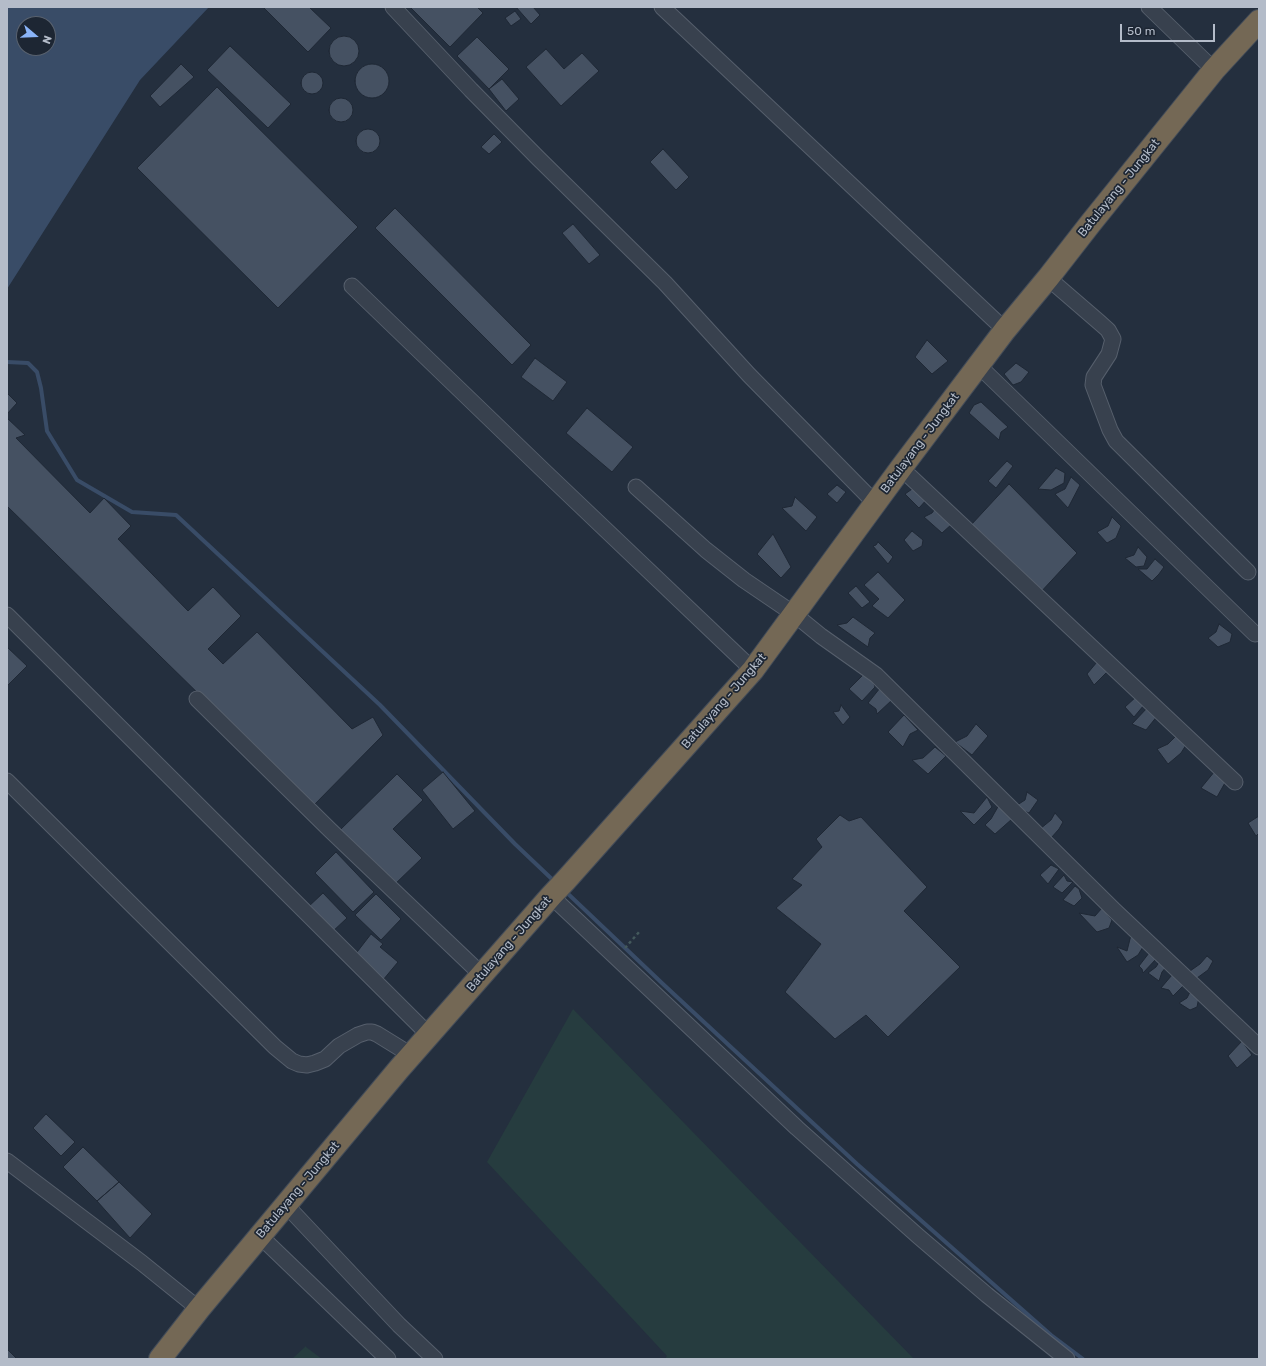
<!DOCTYPE html>
<style>
body{margin:0}
#map{position:relative;width:1266px;height:1366px;overflow:hidden;background:#242f3e;font-family:Rubik,sans-serif}
canvas{display:block}
.frame{position:absolute;inset:0;border:8px solid #b4bcc9;pointer-events:none}
.north{position:absolute;left:16px;top:16px;width:40px;height:40px;box-sizing:border-box;background:#1d2633;border:1px solid #59626f;border-radius:50%;rotate:109deg;font-size:11px;font-weight:700;line-height:16px;text-align:center;color:#b4bcc9}
.north::after{content:'';display:block;margin:auto;width:14px;height:18px;background:#8ab4f8;clip-path:polygon(50% 0,100% 100%,50% 72%,0 100%)}
.scale{position:absolute;left:1120px;top:24px;width:95px;height:18px;box-sizing:border-box;border:2px solid #b4bcc9;border-top:0;padding-left:5px;font-size:12px;line-height:14px;white-space:nowrap;color:#b4bcc9;-webkit-text-stroke:3px #1d2633;paint-order:stroke}
</style>
<div id="map">
<canvas width="1266" height="1366"></canvas>
<div class="frame"></div>
<div class="north">N</div>
<div class="scale">50 m</div>
</div>
<script>
const c = document.querySelector('canvas').getContext('2d');
c.lineJoin = 'round';
function fill(path, color) { c.fillStyle = color; c.fill(path, 'evenodd'); }
const poly = rows => new Path2D(rows.map(r => 'M' + r).join(''));
function trace(path, color, width, dash) { c.strokeStyle = color; c.lineWidth = width; c.lineCap = dash ? 'butt' : 'round'; c.setLineDash(dash || []); c.stroke(path); }
function label(font, color, halo, rows, align = 'center') {
  c.font = font + ' Rubik,sans-serif'; c.lineWidth = 3.5; c.setLineDash([]); c.textBaseline = 'middle'; c.strokeStyle = halo; c.fillStyle = color; for (const [text, x, y, turn = 0] of rows) {
    c.save(); c.translate(x, y); c.rotate((+turn || 0) * Math.PI / 180); c.textAlign = isNaN(turn) ? turn : align; if (halo) c.strokeText(text, 0, 0); c.fillText(text, 0, 0); c.restore();
  }
}
const green = poly([
 [573,1009,914,1359,665,1359,667,1356,487,1162],
 [306,1346,306,1347,322,1359,292,1359]
]);
const water = poly([
 [7,7,209,7,140,80,7,289],
 [24,24,48,24,48,48,24,48]
]);
const stream = poly([
 [7,362,28,363,37,372,41,388,47,431,77,480,132,512,176,515,380,705,515,844,555,882],
 [564,890,664,985,857,1164,1051,1335,1083,1359]
]);
const building = poly([
 [263,7,309,7,331,28,308,52,263,7],
 [410,7,477,7,483,13,450,47,410,7],
 [516,7,533,7,540,15,531,24,516,7],
 [515,11,521,19,511,26,505,18,515,11],
 '329 51a15 15 0 1 1 30 0a15 15 0 1 1-30 0Z',
 [477,37,509,69,489,89,457,56,477,37],
 [230,46,291,104,268,128,207,70,230,46],
 [546,49,564,69,582,53,599,71,561,106,526,67,546,49],
 [181,64,194,77,160,107,150,96,181,64],
 '355 81a17 17 0 1 1 34 0a17 17 0 1 1-34 0Z',
 '301 83a11 11 0 1 1 22 0a11 11 0 1 1-22 0Z',
 [502,79,519,99,506,111,489,89,502,79],
 [217,87,358,227,278,308,137,168,217,87],
 '329 110a12 12 0 1 1 24 0a12 12 0 1 1-24 0Z',
 '356 141a12 12 0 1 1 24 0a12 12 0 1 1-24 0Z',
 [494,134,502,142,489,154,481,147,494,134],
 [663,149,689,177,676,190,650,162,663,149],
 [395,208,531,345,512,365,375,228,395,208],
 [573,224,600,255,589,264,562,233,573,224],
 [927,340,948,361,932,374,915,357,927,340],
 [535,358,567,382,553,401,521,377,535,358],
 [1016,363,1029,372,1021,382,1013,385,1004,374,1016,363],
 [7,393,17,403,7,414,7,393],
 [981,402,1008,427,1001,432,999,440,969,413,974,405,981,402],
 [587,408,633,447,612,472,566,433,587,408],
 [7,418,25,435,16,438,90,513,104,498,131,526,118,539,188,611,213,587,241,616,208,649,223,664,257,632,352,729,373,717,383,735,313,806,7,506,7,418],
 [1007,461,1013,466,996,488,988,481,1007,461],
 [1056,468,1065,473,1064,483,1051,490,1038,489,1056,468],
 [1071,477,1080,485,1068,508,1055,494,1065,489,1071,477],
 [1009,484,1077,553,1039,594,971,525,1009,484],
 [837,485,846,492,837,503,827,494,837,485],
 [915,487,928,498,919,508,905,494,915,487],
 [795,497,817,517,806,531,782,508,792,506,795,497],
 [937,506,952,524,942,533,924,517,932,513,937,506],
 [1112,517,1121,526,1116,538,1107,543,1097,532,1108,526,1112,517],
 [912,531,923,540,922,546,913,551,904,540,912,531],
 [773,534,791,567,781,578,757,554,773,534],
 [878,542,893,557,888,564,873,546,876,545,878,542],
 [1138,547,1147,557,1144,566,1136,567,1125,558,1134,555,1138,547],
 [1155,559,1164,567,1159,574,1152,581,1138,569,1147,569,1155,559],
 [878,572,905,600,888,618,872,606,879,599,864,585,878,572],
 [856,586,870,602,862,608,848,593,856,586],
 [853,617,875,633,870,638,868,647,837,625,847,623,853,617],
 [1219,624,1232,634,1230,642,1218,647,1208,638,1216,632,1219,624],
 [7,647,27,666,7,686,7,647],
 [1097,662,1108,671,1094,685,1087,674,1097,662],
 [863,675,873,681,875,687,862,701,849,689,863,675],
 [880,688,892,700,877,714,876,709,868,703,880,688],
 [1137,696,1144,705,1134,717,1125,707,1137,696],
 [841,705,850,717,843,725,833,712,839,711,841,705],
 [1148,707,1158,715,1146,730,1132,724,1148,707],
 [904,715,918,730,910,734,903,747,888,732,904,715],
 [976,724,988,736,972,755,955,742,967,736,976,724],
 [1177,735,1186,745,1181,753,1168,764,1157,749,1168,744,1177,735],
 [935,747,946,756,928,774,912,760,923,758,935,747],
 [1215,771,1226,781,1217,797,1201,788,1215,771],
 [443,772,475,811,453,829,422,790,443,772],
 [397,774,423,800,393,829,422,858,393,886,339,831,397,774],
 [1027,792,1038,800,1029,813,1014,807,1025,800,1027,792],
 [987,797,992,807,974,825,960,811,974,813,987,797],
 [999,805,1012,819,995,834,985,825,991,819,999,805],
 [1055,813,1063,822,1059,829,1051,838,1040,829,1051,820,1055,813],
 [840,815,849,821,861,817,927,887,904,911,960,967,888,1037,866,1015,835,1039,785,992,821,944,776,908,802,885,792,879,822,847,816,839,840,815],
 [1259,816,1259,833,1256,836,1248,823,1259,816],
 [336,852,374,892,353,912,315,873,336,852],
 [1051,865,1059,869,1048,884,1040,875,1051,865],
 [1064,875,1067,881,1073,882,1062,893,1053,887,1064,875],
 [1075,886,1079,889,1082,898,1074,906,1063,900,1075,886],
 [323,893,347,918,331,933,307,908,323,893],
 [376,894,401,919,381,940,355,915,376,894],
 [1102,908,1112,920,1109,928,1097,932,1079,913,1095,916,1102,908],
 [371,934,383,944,380,947,398,962,383,980,354,956,371,934],
 [1131,935,1143,947,1138,955,1127,962,1117,947,1127,951,1131,935],
 [1149,953,1156,959,1143,973,1142,969,1139,966,1149,953],
 [1207,956,1213,961,1208,970,1197,978,1190,971,1200,964,1207,956],
 [1161,959,1167,966,1162,972,1159,981,1148,973,1156,967,1161,959],
 [1172,975,1185,984,1173,996,1169,990,1161,988,1172,975],
 [1190,992,1199,997,1197,1007,1190,1010,1179,1003,1187,998,1190,992],
 [1242,1041,1252,1055,1237,1068,1228,1056,1242,1041],
 [46,1114,75,1142,61,1156,33,1128,46,1114],
 [83,1147,119,1182,97,1201,63,1167,83,1147],
 [119,1182,152,1214,130,1238,97,1201,119,1182],
 [7,1349,17,1359,7,1359,7,1349]
]);
const path = poly([
 [625,948,640,931]
]);
const minor = poly([
 [393,7,471,90,538,158,665,283,749,375,875,503],
 [662,7,1005,330],
 [1149,7,1214,70],
 [1048,278,1099,322,1108,330,1113,339,1109,354,1094,377,1093,385,1110,430,1116,441,1248,572],
 [352,286,544,471,753,670],
 [978,365,1255,634],
 [901,468,1235,782],
 [636,487,706,550,744,580,794,614,821,636,876,675,1114,910,1259,1047],
 [7,615,429,1035],
 [197,699,330,830,482,975],
 [7,781,275,1047,292,1061,299,1064,307,1065,315,1063,325,1059,339,1046,358,1035,367,1032,372,1032,377,1034,411,1055],
 [551,896,797,1128,918,1236,987,1295,1067,1359],
 [7,1161,142,1263,199,1309],
 [285,1204,399,1325,435,1359],
 [260,1236,388,1359]
]);
const highway = poly([
 [160,1359,199,1309,399,1069,551,896,566,880,753,670,901,468,1005,330,1048,278,1090,224,1214,70,1259,21]
]);
const streetNames = [
 ["Batulayang - Jungkat",1119,188,-51],
 ["Batulayang - Jungkat",920,443,-53],
 ["Batulayang - Jungkat",724,701,-49],
 ["Batulayang - Jungkat",509,944,-49],
 ["Batulayang - Jungkat",298,1190,-50]
];
fill(green, '#263c3f');
fill(water, '#394c67');
trace(stream, '#394c67', 4);
fill(building, '#455162');
trace(building, '#1f2835', 1);
trace(minor, '#565f6c', 17);
trace(highway, '#434c59', 24);
trace(path, '#44595c', 2.5, [3, 3]);
trace(minor, '#38414e', 15);
trace(highway, '#746855', 22);
label('12px', '#b4bcc9', '#1d2633', streetNames);
</script>
